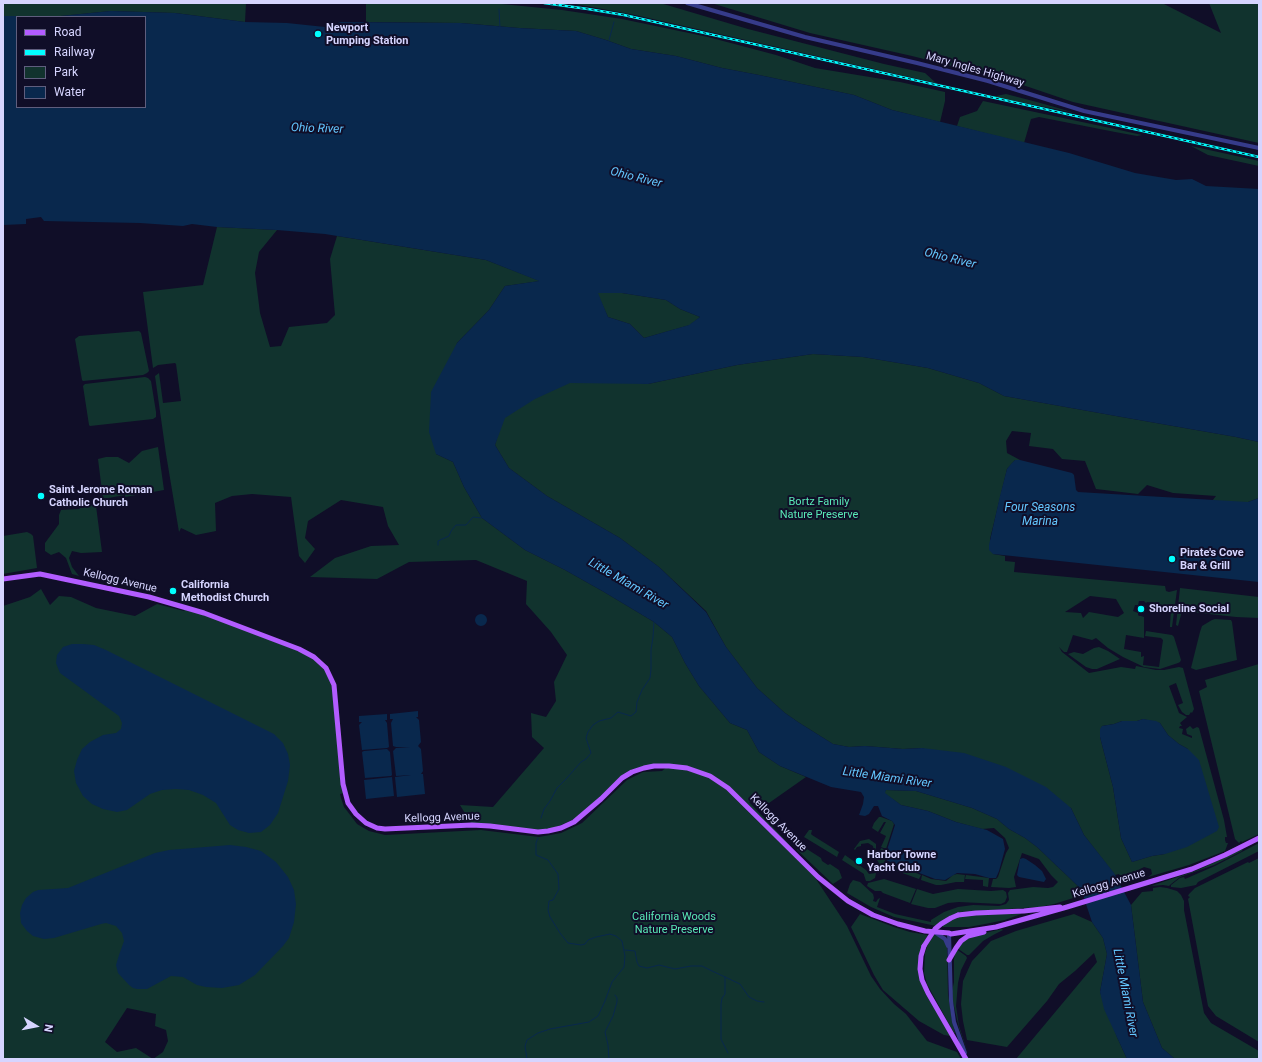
<!DOCTYPE html>
<style>
body{margin:0}
#map{position:relative;width:1262px;height:1062px;overflow:hidden;background:#100e28;font-family:Roboto,sans-serif}
canvas{display:block}
.frame{position:absolute;inset:0;border:4px solid #d6d5ff;pointer-events:none}
.legend{position:absolute;left:16px;top:16px;width:130px;height:92px;box-sizing:border-box;background:#100e28;border:1px solid #5f5e7e;margin:0;padding:5px 7px;list-style:none;font-size:12px;color:#d6d5ff}
.legend li{display:flex;align-items:center;gap:8px;height:20px}
.legend b{width:20px;border:1px solid #5f5e7e}
.north{position:absolute;left:16px;top:1006px;width:40px;height:40px;-webkit-text-stroke:3px #100e28;paint-order:stroke;rotate:100deg;font-size:11px;font-weight:700;line-height:16px;text-align:center;color:#d6d5ff}
.north::after{content:'';display:block;margin:auto;width:14px;height:18px;background:#d6d5ff;clip-path:polygon(50% 0,100% 100%,50% 72%,0 100%)}
</style>
<div id="map">
<canvas width="1262" height="1062"></canvas>
<div class="frame"></div>
<ul class="legend">
<li><b style="height:5px;background:#b25cff"></b>Road</li>
<li><b style="height:5px;background:#01ffff"></b>Railway</li>
<li><b style="height:11px;background:#11332e"></b>Park</li>
<li><b style="height:11px;background:#09284d"></b>Water</li>
</ul>
<div class="north">N</div>
</div>
<script>
const c = document.querySelector('canvas').getContext('2d');
c.lineJoin = 'round';
function fill(path, color) { c.fillStyle = color; c.fill(path, 'evenodd'); }
const poly = rows => new Path2D(rows.map(r => 'M' + r).join(''));
function trace(path, color, width, dash) { c.strokeStyle = color; c.lineWidth = width; c.lineCap = dash ? 'butt' : 'round'; c.setLineDash(dash || []); c.stroke(path); }
function label(font, color, halo, rows, align = 'center') {
  c.font = font + ' Roboto,sans-serif'; c.lineWidth = 4; c.setLineDash([]); c.textBaseline = 'middle'; c.strokeStyle = halo; c.fillStyle = color; for (const [text, x, y, turn = 0] of rows) {
    c.save(); c.translate(x, y); c.rotate((+turn || 0) * Math.PI / 180); c.textAlign = isNaN(turn) ? turn : align; if (halo) c.strokeText(text, 0, 0); c.fillText(text, 0, 0); c.restore();
  }
}
const green = poly([
 [3,3,246,3,245,22,175,13,111,11,61,16,3,16],
 [366,3,492,3,562,10,622,19,708,37,776,55,815,68,900,82,945,92,945,101,940,122,892,110,854,95,759,75,722,68,676,56,631,49,606,40,576,31,519,28,461,23,366,22],
 [570,3,660,3,748,29,884,64,925,73,936,83,635,15],
 [711,3,1162,3,1221,33,1209,3,1259,3,1259,143,1073,102,1011,81,912,56,810,33],
 [1006,94,1037,102,1075,113,1005,99,991,97],
 [983,101,1115,129,1142,135,1137,136,1115,132,1039,117,1031,119,1024,143,957,126,960,117,977,111],
 [1191,146,1259,161,1259,166,1208,155],
 [217,227,277,230,259,252,255,273,260,313,270,347,281,346,289,327,327,323,335,315,330,259,337,236,486,260,540,281,505,286,489,310,457,343,436,454,453,462,464,487,482,518,525,550,565,570,604,592,654,622,672,637,685,663,699,686,730,723,747,730,759,752,780,766,806,777,769,803,757,799,749,802,787,842,814,876,847,926,871,976,880,989,894,1004,906,1014,927,1041,957,1052,961,1059,153,1059,163,1052,168,1041,166,1030,155,1026,156,1014,127,1008,105,1042,117,1052,136,1048,153,1059,3,1059,3,606,30,597,41,589,50,605,59,596,71,597,96,608,135,616,157,604,184,611,185,607,314,657,332,679,345,793,340,794,341,798,344,807,351,816,357,824,369,831,385,835,481,830,539,837,561,833,582,823,627,780,643,772,662,771,668,766,632,772,583,815,548,831,472,825,460,805,493,807,544,748,532,737,531,713,546,717,556,701,554,682,567,655,551,632,526,604,527,581,476,560,409,562,377,579,310,577,335,558,371,546,399,545,388,526,383,507,341,500,308,521,305,538,315,549,305,563,299,556,291,497,252,494,232,496,215,503,216,531,196,535,181,528,179,532,166,454,155,376,159,373,163,403,181,401,176,364,175,363,158,365,153,368,143,292,203,285],
 [597,293,622,293,666,300,680,309,700,317,690,325,644,338,630,324,608,317],
 [139,331,141,333,149,371,147,373,143,375,83,381,82,380,75,339,79,336],
 [813,354,863,357,928,368,979,383,1004,396,1116,416,1236,437,1259,442,1259,498,1248,502,1224,502,1212,501,1216,496,1173,493,1147,485,1138,494,1096,489,1085,461,1062,459,1053,449,1029,446,1031,433,1012,431,1006,441,1007,453,1020,460,1015,460,1007,469,990,539,993,554,1005,556,1005,561,1015,562,1014,572,1165,586,1166,591,1169,592,1177,590,1172,627,1170,627,1170,625,1171,610,1168,610,1167,612,1166,612,1166,611,1161,610,1161,608,1157,606,1155,603,1147,602,1146,603,1144,601,1139,601,1138,605,1135,605,1133,611,1138,613,1138,615,1139,616,1141,616,1144,617,1144,638,1126,635,1124,649,1141,652,1141,657,1144,656,1143,665,1159,667,1163,640,1161,638,1145,636,1146,631,1172,635,1174,637,1181,660,1180,662,1178,663,1160,669,1144,667,1123,657,1108,648,1096,638,1092,640,1073,635,1067,652,1064,652,1059,647,1062,652,1089,673,1121,667,1135,669,1136,666,1156,670,1164,670,1179,667,1183,668,1194,709,1192,713,1191,712,1189,715,1186,715,1182,712,1178,705,1183,703,1176,683,1169,686,1179,713,1187,717,1180,723,1182,726,1180,726,1179,728,1183,729,1182,734,1192,738,1192,736,1187,734,1186,729,1190,726,1193,729,1197,727,1199,728,1224,820,1227,837,1225,837,1225,840,1226,843,1228,843,1225,851,1189,865,1148,877,1152,874,1151,869,1144,867,1137,871,1136,873,1134,874,1132,873,1134,877,1123,881,1119,874,1115,875,1084,835,1071,808,922,748,903,749,865,746,849,747,833,744,798,722,785,713,757,688,726,647,706,611,659,567,620,538,547,496,509,468,495,445,517,369,648,384,737,365],
 [1090,596,1116,599,1124,613,1118,617,1089,612,1083,618,1081,613,1065,612],
 [1143,719,1160,723,1168,735,1179,744,1188,749,1165,854,1152,856,1132,862,1121,838,1113,787,1100,737,1102,726,1114,724,1122,721,1137,721],
 [145,377,148,378,151,381,156,412,156,417,153,419,90,426,89,425,83,386,85,384],
 [158,447,164,490,125,497,125,495,103,499,98,459,106,457,118,457,129,463,142,451],
 [93,505,96,506,102,552,81,553,72,551,69,558,72,567,79,576,72,574,66,558,59,552,51,555,45,551,45,543,59,524,59,515,61,510,79,509,82,506],
 [27,532,31,534,33,536,37,568,3,574,3,536],
 [1180,588,1259,597,1259,618,1236,617,1182,611,1178,626,1176,625],
 [1215,619,1231,620,1232,622,1237,660,1196,670,1191,668,1200,632,1202,626,1212,620],
 [1099,647,1108,651,1120,659,1097,669,1092,669,1086,667,1068,654,1074,652,1083,654,1094,648],
 [1259,664,1259,834,1242,842,1241,841,1239,843,1235,839,1199,691,1207,687,1205,680],
 [886,790,916,791,972,808,997,819,1009,829,1025,838,1037,847,1081,889,1083,895,1054,904,1039,907,959,912,948,917,936,926,894,917,871,907,847,893,850,884,853,880,860,882,873,894,874,898,873,901,876,902,878,899,880,898,877,907,895,914,931,922,931,920,944,912,958,907,973,905,999,906,1006,904,1009,900,1008,893,1010,890,1033,887,1048,888,1053,887,1058,882,1051,875,1039,859,1022,853,1014,877,1016,887,1009,888,991,887,993,879,996,879,998,877,1006,853,1009,848,1005,838,994,828,982,829,956,822,928,811,901,805,884,793],
 [879,817,881,817,892,821,894,824,886,849,881,847,886,836,880,833,886,822,884,822,878,832,872,828,874,823],
 [809,830,812,830,811,834,812,835,839,852,837,857,804,837],
 [869,839,876,844,876,854,873,860,872,855,874,851,873,846,868,843,861,844,861,846,857,847,855,850,854,849,860,841],
 [1259,843,1259,851,1198,882,1196,885,1181,888,1171,887,1171,885,1180,878,1184,877,1185,879,1215,866],
 [799,844,821,858,822,861,828,865,830,864,839,870,842,878,833,884,797,850],
 [881,848,886,850,886,852,884,859,887,863,891,863,921,875,919,879,880,865,877,860],
 [1243,849,1242,851,1214,865,1180,877,1171,884,1169,886,1163,885,1151,886,1198,870],
 [845,855,866,870,869,874,876,873,875,878,870,881,866,881,864,875,864,874,842,860],
 [1259,858,1259,1042,1216,1016,1208,1006,1188,899,1190,897,1188,896,1189,894,1195,888,1248,862,1249,863],
 [957,874,965,875,964,882,956,882,941,885,936,885,921,880,922,875,931,879,946,881,953,875],
 [966,875,989,878,988,887,983,886,983,880,965,879],
 [884,879,916,889,910,903,883,893,881,891,875,891,867,886,868,883],
 [1160,887,1167,888,1177,891,1181,895,1184,901,1184,910,1204,1013,1211,1023,1259,1051,1259,1059,1175,1059,1162,1048,1143,1002,1131,905,1142,892,1153,891,1153,888],
 [917,889,933,894,958,889,991,891,1003,890,1006,892,1007,897,1005,902,1001,904,959,902,948,903,935,908,928,908,911,904],
 [1021,913,1021,914,1005,920,985,924,969,927,943,927,943,925,949,921,960,917,966,915],
 [860,914,894,927,910,932,928,935,924,942,921,982,926,995,951,1036,944,1035,919,1021,883,990,874,975,851,927],
 [1074,914,1092,922,1103,938,1107,954,1100,992,1117,1037,1127,1059,1016,1059,1097,962,1094,953,1075,971,1059,984,1047,1001,1007,1047,967,1040,963,1021,961,1004,963,981,972,961,991,941,1016,931],
 [1002,929,1003,930,995,934,983,941,969,955,967,955,957,948,963,941,972,936],
 [934,935,939,936,943,938,943,940,944,940,947,946,948,994,952,1020,955,1033,954,1033,927,984,924,973,925,953,928,944],
 [956,949,966,956,967,958,961,970,958,983,956,1006,959,1026,970,1059,959,1028,953,1002,952,991,954,982,954,959]
]);
const water = poly([
 [111,11,175,13,245,22,287,23,325,27,341,22,461,23,519,28,576,31,606,40,631,49,676,56,722,68,759,75,854,95,892,110,1069,153,1135,173,1176,180,1192,179,1206,186,1259,189,1259,442,1236,437,1116,416,1004,396,979,383,928,368,863,357,813,354,737,365,648,384,570,383,535,399,505,418,495,445,509,468,547,496,620,538,659,567,706,612,726,647,757,688,785,713,798,722,833,744,849,747,865,746,903,749,922,748,964,753,1006,767,1046,787,1071,808,1084,835,1114,873,1131,905,1143,1002,1162,1048,1175,1059,1127,1059,1104,1009,1100,992,1107,954,1103,938,1092,922,1081,889,1037,847,1025,838,1009,829,997,819,972,808,916,791,886,790,885,793,901,805,928,811,956,822,987,830,1003,839,1005,849,999,871,996,878,989,878,975,874,957,873,945,880,935,879,888,861,885,859,887,850,895,825,892,821,882,816,878,806,874,806,869,814,865,816,859,815,863,804,864,797,861,792,831,787,780,766,759,752,747,730,730,723,699,686,685,663,672,637,654,622,604,592,565,570,525,550,482,518,464,487,453,462,436,454,429,432,431,392,457,343,489,310,505,286,539,281,486,260,325,234,277,230,217,227,192,224,183,226,140,223,44,221,41,217,26,219,26,224,3,225,3,16,61,16],
 [17,17,145,17,145,107,17,107],
 [598,293,622,293,666,300,680,309,700,317,689,325,644,338,630,324,608,317],
 [1015,460,1020,460,1072,473,1074,475,1076,490,1078,492,1248,502,1259,498,1259,582,993,554,989,550,989,545,1000,496,1007,469,1011,464],
 '475 620a6 6 0 1 1 12 0a6 6 0 1 1-12 0Z',
 [72,644,83,644,94,645,106,650,274,734,283,743,288,754,290,765,288,781,278,813,270,825,261,832,249,833,238,830,230,825,216,803,203,795,189,790,176,789,162,790,150,794,127,810,117,812,103,809,92,804,83,796,76,783,74,771,77,760,82,749,90,742,103,735,116,733,121,729,122,723,119,716,60,673,56,663,57,655,63,647],
 [418,711,418,717,416,717,419,720,421,742,418,746,421,749,423,771,421,774,423,774,425,794,397,797,395,777,411,775,396,776,393,751,396,748,410,747,396,747,393,746,391,723,393,719,390,719,390,714],
 [387,714,387,720,385,720,387,723,389,747,387,748,362,750,359,725,362,722,359,722,359,716],
 [1143,719,1156,721,1160,723,1168,735,1179,744,1188,749,1199,760,1219,827,1217,831,1187,847,1165,854,1152,856,1132,862,1121,838,1113,787,1100,737,1100,729,1102,726,1114,724,1122,721,1137,721],
 [387,749,390,752,392,775,391,776,365,778,362,752,364,751],
 [392,777,394,796,366,799,364,780],
 [230,845,246,847,261,851,276,862,288,877,294,890,296,904,294,922,289,938,283,946,255,975,239,985,222,988,206,987,197,985,183,977,171,976,147,989,137,989,133,988,129,985,118,973,116,965,119,955,124,941,122,933,116,926,106,923,101,924,54,938,44,939,33,936,27,931,21,923,20,913,22,905,26,898,33,892,38,890,68,888,155,853,169,850],
 [1023,858,1026,859,1035,865,1042,871,1046,879,1044,882,1019,877,1017,875,1020,859]
]);
const stream = poly([
 [499,9,500,28],
 [609,40,614,22],
 [438,545,438,541,449,536,451,531,456,525,466,525,473,517,482,518],
 [541,818,544,809,550,801,557,788,566,779,581,762,586,759,591,753,586,738,588,732,593,725,599,721,611,718,618,712,631,716,636,712,637,702,642,690,650,678,651,669,651,650,653,637,654,622],
 [625,950,635,951,637,962,639,966,647,968,659,965,675,969,691,966,702,966,710,970,740,984,749,997,757,1001,764,1002],
 [725,977,725,994,722,998,721,1004,721,1039,728,1053],
 [527,1059,525,1046,527,1040,538,1033,550,1029,589,1022,598,1016,605,1001,612,982,624,967,625,956,622,941,616,936,610,934,596,937,588,940,585,944,581,945,568,943,560,933,550,917,548,910,549,901,553,900,559,889,558,874,548,860,536,855,536,843,538,838],
 [609,1059,608,1045,605,1032,613,1016,617,1002,617,998,615,995]
]);
const tertiary = poly([
 [687,3,805,37,917,63,988,81,1084,111,1259,148],
 [936,933,945,939,948,946],
 [949,933,951,1001,954,1022,965,1053]
]);
const primary = poly([
 [3,579,40,574,149,597,204,613,299,649,314,657,326,668,334,685,343,784,348,803,356,814,366,823,377,828,385,829,472,825,490,826,538,832,548,831,561,828,574,822,601,799,622,778,632,772,644,768,654,766,669,766,687,768,710,776,728,788,818,877,848,901,873,915,898,924,925,931,949,933,951,934,996,927,1067,907,1192,869,1225,855,1259,838],
 [958,915,976,913,1024,911,1060,907],
 [924,946,921,956,920,969,922,980,928,993,966,1059],
 [949,960,956,948,961,941,968,936,984,932]
]);
const rail = poly([
 [544,3,588,9,624,15,1259,157]
]);
const primaryBridge = poly([
 [924,946,935,929,941,924,951,918,958,915]
]);
const markers = [
 [318,34,4,"#01ffff"],
 [41,496,4,"#01ffff"],
 [1172,559,4,"#01ffff"],
 [173,591,4,"#01ffff"],
 [1141,609,4,"#01ffff"],
 [859,861,4,"#01ffff"]
];
const poiNames = [
 ["Newport",326,28],
 ["Pumping Station",326,41],
 ["Saint Jerome Roman",49,490],
 ["Catholic Church",49,503],
 ["Pirate's Cove",1180,553],
 ["Bar & Grill",1180,566],
 ["California",181,585],
 ["Methodist Church",181,598],
 ["Shoreline Social",1149,609],
 ["Harbor Towne",867,855],
 ["Yacht Club",867,868]
];
const streetNames = [
 ["Mary Ingles Highway",975,70,16],
 ["Kellogg Avenue",120,581,13],
 ["Kellogg Avenue",442,818,-2],
 ["Kellogg Avenue",778,823,45],
 ["Kellogg Avenue",1109,884,-17]
];
const parkNames = [
 ["Bortz Family",819,502],
 ["Nature Preserve",819,515],
 ["California Woods",674,917],
 ["Nature Preserve",674,930]
];
const waterNames = [
 ["Ohio River",317,129,2],
 ["Ohio River",636,178,14],
 ["Ohio River",950,259,14],
 ["Four Seasons",1040,508],
 ["Marina",1040,522],
 ["Little Miami River",628,584,30],
 ["Little Miami River",887,778,8],
 ["Little Miami River",1125,993,79]
];
fill(green, '#11332e');
fill(water, '#09284d');
trace(stream, '#09284d', 1);
trace(tertiary, '#363b8a', 4);
trace(primary, '#b25cff', 5);
trace(rail, '#01ffff', 2.5);
trace(rail, '#100e28', 1, [3]);
trace(primaryBridge, '#b25cff', 5);
for (const [x, y, r, color] of markers) { const dot = new Path2D(); dot.arc(x, y, r, 0, 2 * Math.PI); c.fillStyle = color; c.fill(dot); trace(dot, '#100e28', 1.5); }
label('bold 11px', '#d6d5ff', '#100e28', poiNames, 'left');
label('11px', '#d6d5ff', '#100e28', streetNames);
label('11px', '#59e8b6', '#100e28', parkNames);
label('italic 12px', '#63c7ff', '#100e28', waterNames);
</script>
